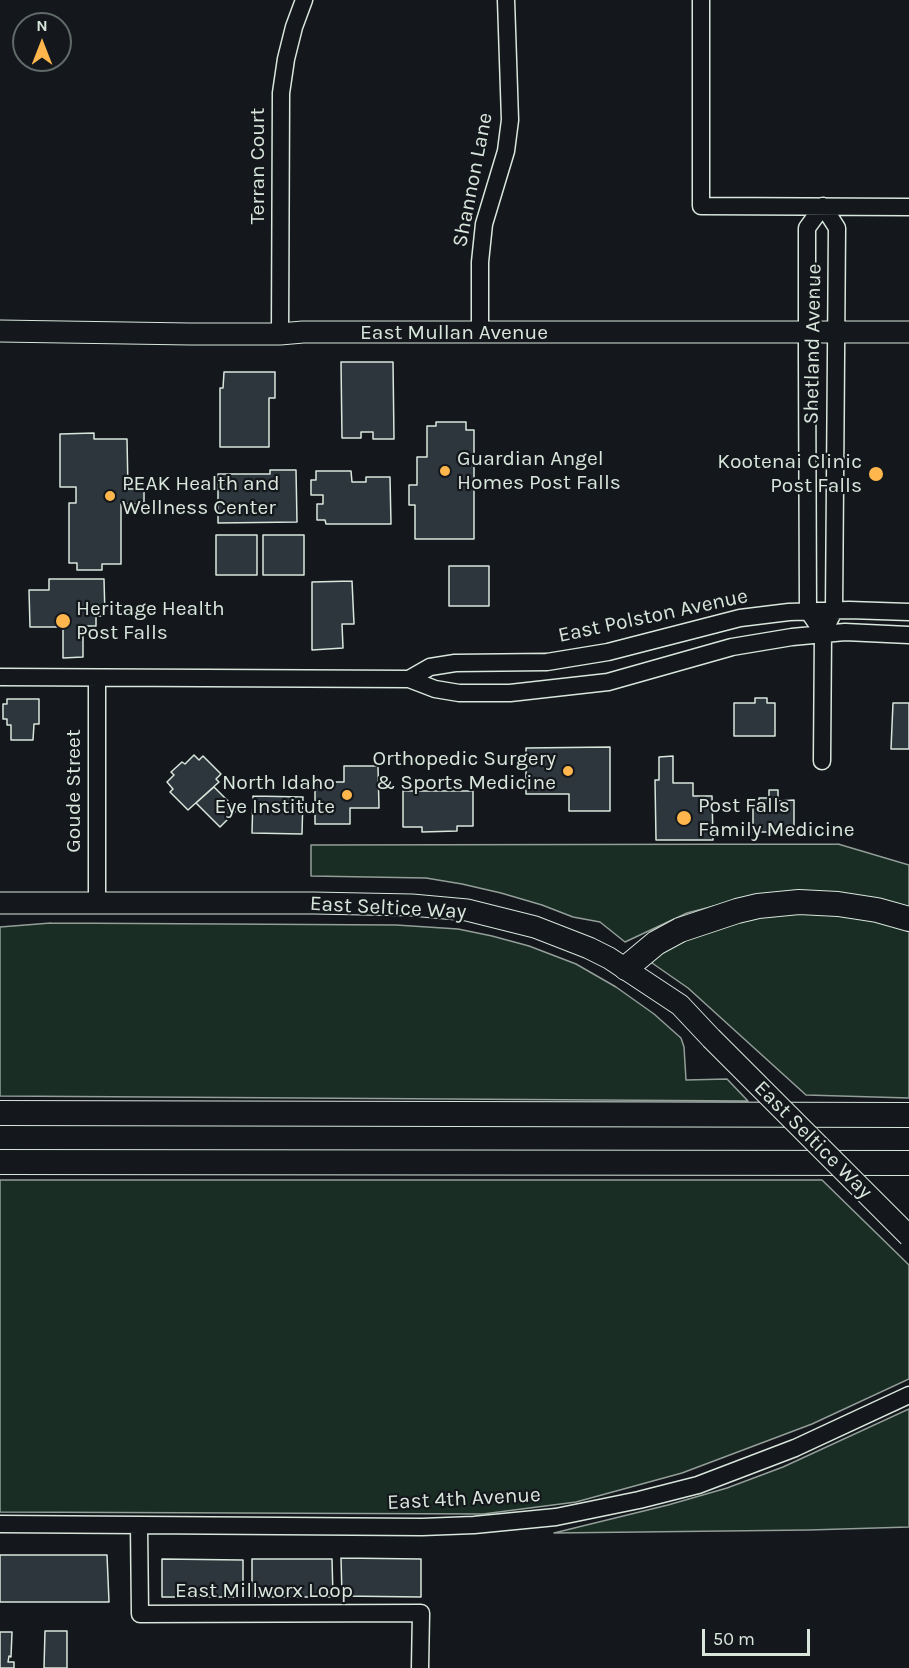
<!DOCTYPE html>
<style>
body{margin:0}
#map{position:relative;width:909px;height:1668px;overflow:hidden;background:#14181c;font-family:Karla,sans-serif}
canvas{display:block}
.north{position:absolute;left:12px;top:12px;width:60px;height:60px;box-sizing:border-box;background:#14181c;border:2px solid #626a69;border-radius:50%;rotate:0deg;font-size:16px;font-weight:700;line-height:24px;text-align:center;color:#d8e6dc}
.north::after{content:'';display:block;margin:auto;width:21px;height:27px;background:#ffb74d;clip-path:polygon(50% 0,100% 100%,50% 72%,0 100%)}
.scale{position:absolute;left:702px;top:1629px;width:108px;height:27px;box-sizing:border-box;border:3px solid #d8e6dc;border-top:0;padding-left:8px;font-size:18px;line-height:21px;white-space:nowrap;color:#d8e6dc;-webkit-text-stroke:4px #14181c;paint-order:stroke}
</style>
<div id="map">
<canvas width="909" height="1668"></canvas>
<div class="north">N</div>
<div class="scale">50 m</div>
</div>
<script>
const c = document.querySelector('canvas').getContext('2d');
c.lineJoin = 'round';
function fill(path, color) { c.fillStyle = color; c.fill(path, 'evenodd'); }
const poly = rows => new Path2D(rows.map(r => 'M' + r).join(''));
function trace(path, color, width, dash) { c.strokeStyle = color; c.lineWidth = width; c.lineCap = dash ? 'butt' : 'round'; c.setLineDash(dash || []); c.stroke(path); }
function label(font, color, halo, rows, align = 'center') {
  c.font = font + ' Karla,sans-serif'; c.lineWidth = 4.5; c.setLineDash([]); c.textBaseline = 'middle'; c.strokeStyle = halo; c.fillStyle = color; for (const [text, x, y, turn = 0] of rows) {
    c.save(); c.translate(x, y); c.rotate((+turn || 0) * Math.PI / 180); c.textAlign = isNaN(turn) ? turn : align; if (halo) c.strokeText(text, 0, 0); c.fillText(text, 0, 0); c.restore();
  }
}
const green = poly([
 [838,844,909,865,909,909,730,902,687,913,625,942,600,922,573,917,542,905,501,893,462,884,426,878,311,876,311,845,838,844],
 [807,912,846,915,909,929,909,1098,806,1095,688,988,652,963,662,942,763,915,807,912],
 [51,923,396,925,458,929,492,936,529,946,576,964,616,987,654,1014,681,1038,684,1047,686,1080,727,1079,748,1101,0,1096,0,927,51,923],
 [0,1180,822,1180,909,1265,909,1379,812,1424,682,1473,576,1502,483,1514,0,1512,0,1180],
 [909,1409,909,1527,809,1530,554,1533,668,1505,727,1488,783,1467,909,1409]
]);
const building = poly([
 [341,362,393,362,394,439,373,439,373,432,361,432,361,438,342,438,341,362],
 [224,372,275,372,275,398,269,398,269,447,220,447,220,388,223,388,224,372],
 [436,422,466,422,466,430,474,430,474,539,415,539,415,505,409,505,409,485,417,485,417,457,427,457,427,426,436,426,436,422],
 [94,433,94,439,127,439,128,489,144,489,144,504,121,504,121,564,102,564,102,570,77,570,77,563,69,563,69,503,76,503,76,487,60,487,60,434,94,433],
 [270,470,296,470,297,522,218,523,218,474,270,474,270,470],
 [316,471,351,471,352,482,366,482,366,477,390,477,391,524,326,524,325,520,317,520,317,504,323,504,323,495,311,495,311,480,316,480,316,471],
 [216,535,257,535,257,575,216,575,216,535],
 [263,535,304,535,304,575,263,575,263,535],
 [449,566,489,566,489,606,449,606,449,566],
 [49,579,104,579,105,616,96,616,96,626,83,626,83,657,63,658,63,627,30,627,29,590,49,590,49,579],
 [352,581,354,624,342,624,343,648,312,650,312,582,352,581],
 [755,698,767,698,767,703,775,703,775,736,734,736,734,703,755,703,755,698],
 [7,699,39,699,39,724,34,724,33,740,11,740,11,725,7,725,7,719,3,719,3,704,7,704,7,699],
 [893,703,909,703,909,749,891,749,893,703],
 [610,747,610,811,569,811,569,794,526,794,526,748,610,747],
 [194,755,199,760,203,756,221,774,216,779,219,782,188,810,170,792,173,789,167,782,174,775,171,772,182,762,185,764,194,755],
 [673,756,673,783,693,783,693,796,712,796,713,840,656,840,655,780,659,780,659,757,673,756],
 [344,766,378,766,379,808,350,808,350,824,315,824,315,782,344,782,344,766],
 [214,787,237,810,220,827,196,803,214,787],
 [769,790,778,790,778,801,794,800,794,832,753,832,753,804,759,804,759,798,769,798,769,790],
 [403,791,473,791,473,826,457,826,457,831,422,832,422,827,403,827,403,791],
 [253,796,303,797,302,834,252,833,253,796],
 [0,1555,107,1555,109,1602,0,1602,0,1555],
 [341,1558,421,1559,421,1597,342,1596,341,1558],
 [162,1559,243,1560,243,1597,162,1597,162,1559],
 [252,1559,332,1559,333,1597,252,1597,252,1559],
 [45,1631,67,1631,67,1668,44,1668,45,1631],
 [0,1632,12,1632,11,1657,9,1656,8,1662,14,1662,14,1668,0,1668,0,1632]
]);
const minor = poly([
 [701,0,701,206,909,207],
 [480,333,480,262,484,224,506,151,510,120,506,0],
 [280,334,281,93,286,59,294,27,304,0],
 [0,677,409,679,435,689,459,693,510,693,608,682,732,647,792,637,845,632,909,635],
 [97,678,97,903],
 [409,679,430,667,455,663,547,662,608,652,740,618,789,612,849,610,909,612],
 [822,761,823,633,834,611,837,228,823,206,807,228,807,358,808,611,823,633],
 [0,1524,422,1527,474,1525,556,1517,639,1500,698,1485,795,1448,909,1395],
 [139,1525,140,1614,421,1613,420,1668]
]);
const major = poly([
 [0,331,190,334,280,334,303,332,909,332],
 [0,903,314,903,412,905,467,910,535,927,589,948,609,958,680,1005,711,1038]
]);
const highway = poly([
 [626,968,656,943,680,930,737,911,758,906,799,902,838,904,877,910,909,919],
 [0,1113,909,1115],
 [0,1162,909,1163]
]);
const majorBridge = poly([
 [711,1038,909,1236]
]);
const markers = [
 [445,471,6,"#ffb74d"],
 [876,474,8,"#ffb74d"],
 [110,496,6,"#ffb74d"],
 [63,621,8,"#ffb74d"],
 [568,771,6,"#ffb74d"],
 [347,795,6,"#ffb74d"],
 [684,818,8,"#ffb74d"]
];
const streetNames = [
 ["Terran Court",258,166,-90],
 ["Shannon Lane",473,180,-79],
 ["East Mullan Avenue",454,333],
 ["Shetland Avenue",813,344,-89],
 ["East Polston Avenue",653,616,-12],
 ["Goude Street",74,791,-90],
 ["East Seltice Way",388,908,3],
 ["East Seltice Way",813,1140,45],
 ["East 4th Avenue",464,1499,-3],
 ["East Millworx Loop",264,1591]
];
const poiNames = [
 ["Guardian Angel",457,459],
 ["Homes Post Falls",457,483],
 ["Kootenai Clinic",862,462,"right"],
 ["Post Falls",862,486,"right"],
 ["PEAK Health and",122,484],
 ["Wellness Center",122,508],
 ["Heritage Health",76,609],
 ["Post Falls",76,633],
 ["Orthopedic Surgery",556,759,"right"],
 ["& Sports Medicine",556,783,"right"],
 ["North Idaho",335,783,"right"],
 ["Eye Institute",335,807,"right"],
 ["Post Falls",698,806],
 ["Family Medicine",698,830]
];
fill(green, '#1a2d24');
trace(green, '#939e99', 1.5);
fill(building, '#2c363c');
trace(building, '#d8e6dc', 1.5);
trace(minor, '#d8e6dc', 19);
trace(major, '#d8e6dc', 23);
trace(highway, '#d8e6dc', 26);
trace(minor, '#14181c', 16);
trace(major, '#14181c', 21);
trace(highway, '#14181c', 24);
trace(majorBridge, '#d8e6dc', 23, []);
trace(majorBridge, '#14181c', 21);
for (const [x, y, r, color] of markers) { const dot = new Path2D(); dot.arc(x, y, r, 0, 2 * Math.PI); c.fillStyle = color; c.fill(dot); trace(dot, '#14181c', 2); }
label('21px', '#d8e6dc', '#14181c', streetNames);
label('21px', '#d8e6dc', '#14181c', poiNames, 'left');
</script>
